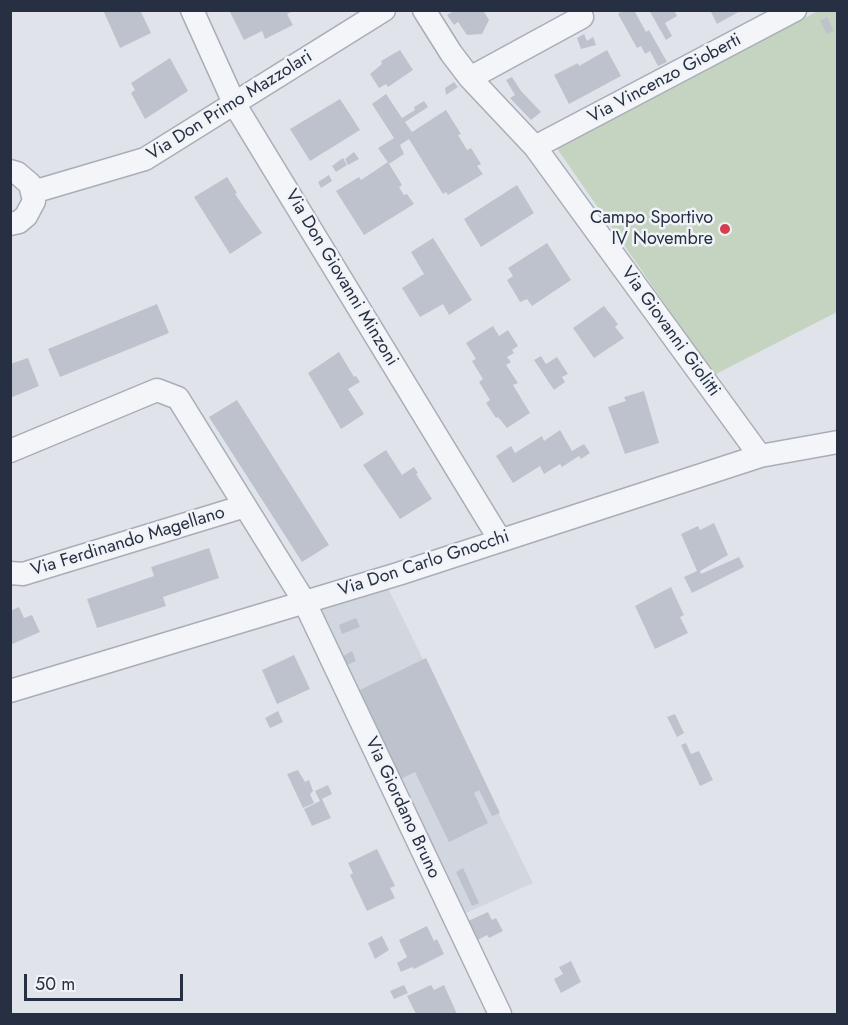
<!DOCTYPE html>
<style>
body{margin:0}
#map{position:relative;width:848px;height:1025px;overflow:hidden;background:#e0e4ea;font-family:Jost,sans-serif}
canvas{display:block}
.frame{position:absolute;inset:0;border:12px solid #273042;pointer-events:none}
.scale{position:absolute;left:24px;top:974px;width:159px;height:27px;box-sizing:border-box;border:3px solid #273042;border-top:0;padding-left:8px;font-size:18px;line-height:21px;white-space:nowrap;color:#273042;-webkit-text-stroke:4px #f0f3f7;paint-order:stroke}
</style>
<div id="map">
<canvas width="848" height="1025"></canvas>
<div class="frame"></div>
<div class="scale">50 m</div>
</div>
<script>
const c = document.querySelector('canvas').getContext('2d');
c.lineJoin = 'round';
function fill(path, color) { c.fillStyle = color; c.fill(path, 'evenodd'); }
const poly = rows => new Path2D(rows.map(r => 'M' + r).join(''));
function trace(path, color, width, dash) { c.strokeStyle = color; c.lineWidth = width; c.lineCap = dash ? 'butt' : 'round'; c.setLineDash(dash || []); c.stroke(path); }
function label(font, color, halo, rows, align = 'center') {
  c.font = font + ' Jost,sans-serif'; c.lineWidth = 5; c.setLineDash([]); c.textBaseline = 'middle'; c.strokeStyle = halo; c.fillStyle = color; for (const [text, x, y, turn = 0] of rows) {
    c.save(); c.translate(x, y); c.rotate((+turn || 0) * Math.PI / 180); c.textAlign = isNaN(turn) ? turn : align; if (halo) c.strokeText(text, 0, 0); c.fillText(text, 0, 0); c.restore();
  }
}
const built = poly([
 [385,582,533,883,448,921,302,608]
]);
const green = poly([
 [818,11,837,11,837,312,714,375,556,147]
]);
const building = poly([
 [103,10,140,10,151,33,120,48],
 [229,10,294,10,287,14,293,25,265,39,262,31,244,40],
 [451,10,483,10,489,20,482,34,467,35,458,22,454,25,447,15,452,12],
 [623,10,634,10,646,32,649,30,667,62,658,66,650,51,645,54,641,46,637,48,618,14],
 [649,10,674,10,677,16,665,23,672,36,666,40],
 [710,10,742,10,717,24],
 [827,17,834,31,827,34,820,21],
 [584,34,587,41,593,37,596,45,581,49,577,38],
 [400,50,413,70,388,87,386,84,379,88,370,74,382,64,381,61],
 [607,50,621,76,569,104,554,75,578,63,579,66],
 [170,58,188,91,145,119,131,93,135,90,131,83],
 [512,77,521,91,541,112,531,120,510,98,515,95,506,80],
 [454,82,458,87,446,95,445,88],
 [386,94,402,118,415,110,414,107,424,101,428,107,405,122,412,132,446,110,461,134,458,135,467,150,471,148,481,164,477,166,483,174,448,195,446,192,443,194,409,139,400,145,404,154,389,164,378,148,394,138,372,104],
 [340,99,360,130,310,161,290,129],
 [354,152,359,159,348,165,345,159],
 [343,158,347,165,336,172,332,166],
 [388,162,402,185,399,187,404,195,407,194,414,204,364,235,336,191,359,177,361,180],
 [329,175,332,181,321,188,318,182],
 [227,177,237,193,235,194,262,233,230,254,194,197],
 [517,185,534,213,481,247,464,219],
 [433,238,472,300,449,315,443,304,420,317,402,288,424,274,411,252],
 [547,243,571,280,532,306,527,299,520,302,507,280,513,276,508,268],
 [157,304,169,333,60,377,48,349],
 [604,306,618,324,615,327,624,338,594,358,573,328],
 [493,326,499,336,508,330,518,346,512,350,514,353,507,357,511,362,506,365,518,383,513,385,530,413,507,428,498,417,496,418,486,403,490,400,479,382,483,379,472,361,476,359,466,343],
 [339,352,354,377,356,376,360,382,348,389,364,414,341,429,308,373],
 [541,356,546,364,557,357,568,374,562,377,565,382,554,390,534,360],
 [28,358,39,386,10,398,10,364],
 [644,391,659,443,625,454,608,407,626,401,624,397],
 [237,400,329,545,302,562,209,417],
 [560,430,572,451,584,444,590,453,581,459,579,456,562,467,560,464,544,474,540,466,513,483,496,456,511,446,515,453,542,436,544,441],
 [386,450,402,475,414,467,418,473,416,474,432,499,400,519,363,465],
 [714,523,728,555,700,571,701,574,739,557,744,567,692,593,684,577,697,571,681,534,698,526,700,530],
 [209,548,219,578,163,597,166,606,97,628,87,599,154,576,151,567],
 [671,587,684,615,680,617,688,633,655,649,635,606],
 [19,607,24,618,32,615,40,632,10,645,10,611],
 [356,618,360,627,342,634,339,625],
 [352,651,356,661,347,665,343,656],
 [294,655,310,689,277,704,262,670],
 [426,658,500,813,492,816,479,790,474,793,488,823,449,842,415,772,401,779,360,690],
 [278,711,283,722,270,728,265,718],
 [675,714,684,733,677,737,667,717],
 [686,743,691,754,699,751,713,780,700,786,681,745],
 [298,770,305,782,309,780,313,791,310,794,314,803,303,808,287,774],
 [328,785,332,794,322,799,331,818,312,826,304,809,320,801,315,791],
 [377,849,395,886,390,888,395,898,367,911,350,875,353,873,348,863],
 [463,868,479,903,472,906,456,872],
 [488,912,492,920,496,918,503,931,489,938,487,935,478,940,468,921],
 [427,926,434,941,437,939,444,954,414,969,412,967,401,972,397,963,407,957,399,940],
 [382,936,389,950,375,959,368,943],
 [571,961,581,982,561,993,554,979,563,974,559,967],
 [404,985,408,993,394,999,390,991],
 [431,985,434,990,444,985,457,1014,416,1014,407,996]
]);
const minor = poly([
 [192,10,235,105,500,540],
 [424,10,451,53,470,78,535,147,760,456],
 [470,78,582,17,579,10],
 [535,147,795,10],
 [10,171,17,173,30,184,34,201,26,216,19,222,10,224],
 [33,192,145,159,384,10],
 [10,451,157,390,178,398,304,601,500,1014],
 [10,573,23,574,245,506],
 [10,691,398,574,760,456,838,442]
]);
const markers = [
 [725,229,6,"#d63e50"]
];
const streetNames = [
 ["Via Vincenzo Gioberti",665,79,-28],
 ["Via Don Primo Mazzolari",230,106,-32],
 ["Via Don Giovanni Minzoni",341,278,59],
 ["Via Giovanni Giolitti",670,332,54],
 ["Via Ferdinando Magellano",128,542,-17],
 ["Via Don Carlo Gnocchi",424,564,-18],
 ["Via Giordano Bruno",402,808,65]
];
const poiNames = [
 ["Campo Sportivo",713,219],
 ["IV Novembre",713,240]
];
fill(built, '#d2d6df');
fill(green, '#c5d4c1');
fill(building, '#bdc2cd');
trace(minor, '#a8aeb8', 25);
trace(minor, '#f3f5f8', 22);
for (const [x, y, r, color] of markers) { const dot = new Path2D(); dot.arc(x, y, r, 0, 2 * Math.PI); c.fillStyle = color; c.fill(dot); trace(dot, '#f0f3f7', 2); }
label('18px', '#273042', '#f0f3f7', streetNames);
label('18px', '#273042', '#f0f3f7', poiNames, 'right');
</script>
